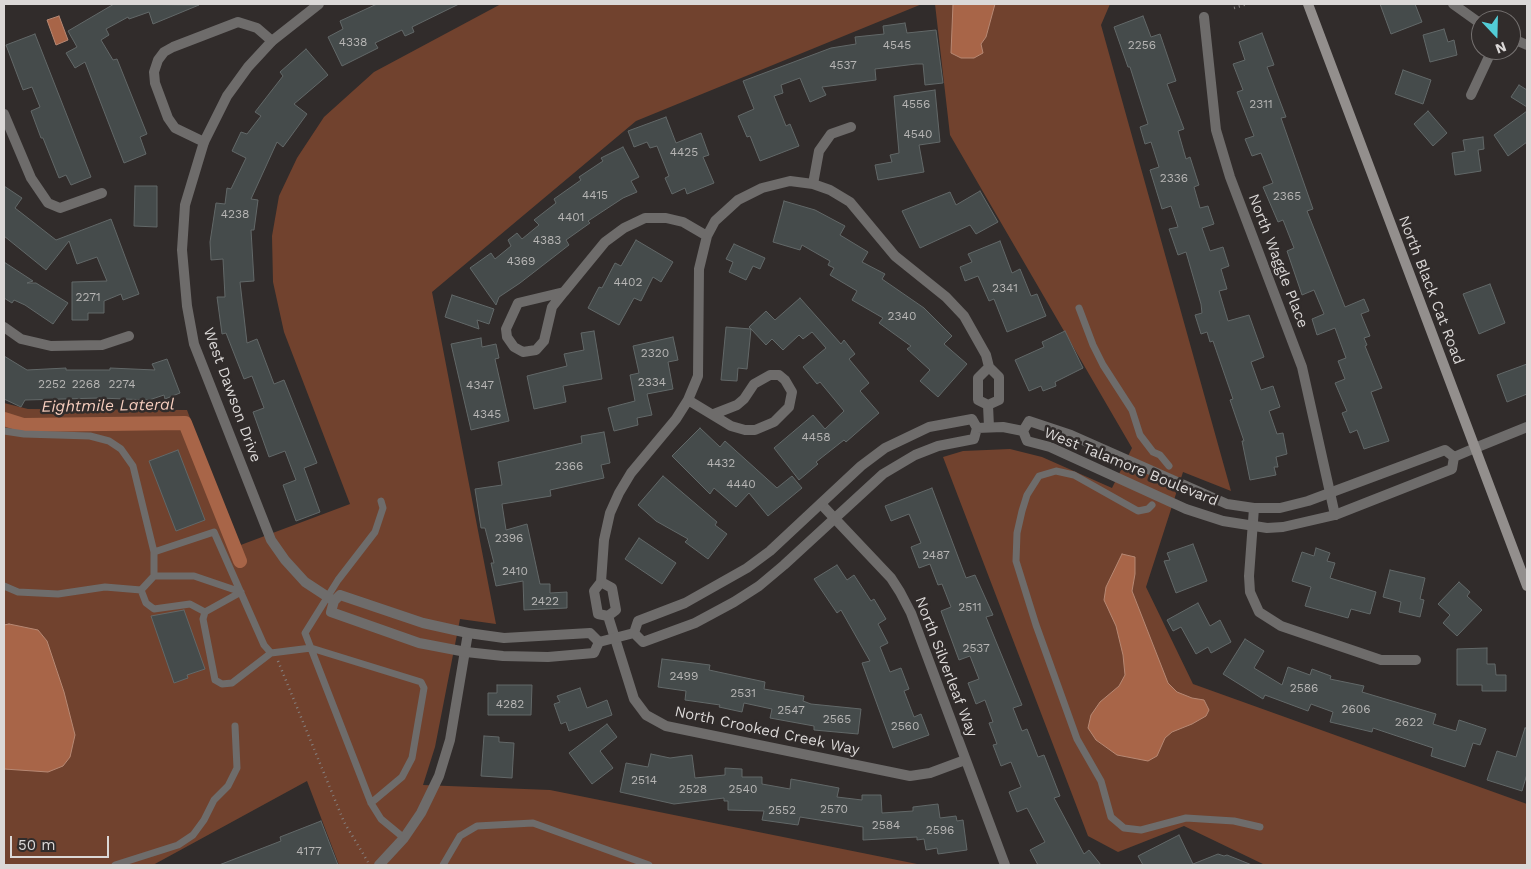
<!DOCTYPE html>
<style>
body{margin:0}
#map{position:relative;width:1531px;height:869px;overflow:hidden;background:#312c2b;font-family:"Work Sans",sans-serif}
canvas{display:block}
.frame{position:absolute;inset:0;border:5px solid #dbd8d7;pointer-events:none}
.north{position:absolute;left:1471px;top:10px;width:50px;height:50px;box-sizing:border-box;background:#312c2b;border:1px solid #757170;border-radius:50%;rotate:159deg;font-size:14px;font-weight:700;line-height:20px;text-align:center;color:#dbd8d7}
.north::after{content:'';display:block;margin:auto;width:18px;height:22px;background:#52ccd6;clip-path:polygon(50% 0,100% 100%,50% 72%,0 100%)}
.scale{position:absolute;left:10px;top:836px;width:99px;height:22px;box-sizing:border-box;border:2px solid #dbd8d7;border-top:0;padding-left:6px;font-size:15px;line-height:18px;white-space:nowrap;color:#dbd8d7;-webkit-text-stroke:4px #312c2b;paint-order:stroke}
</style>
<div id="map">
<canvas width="1531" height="869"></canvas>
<div class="frame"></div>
<div class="north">N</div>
<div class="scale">50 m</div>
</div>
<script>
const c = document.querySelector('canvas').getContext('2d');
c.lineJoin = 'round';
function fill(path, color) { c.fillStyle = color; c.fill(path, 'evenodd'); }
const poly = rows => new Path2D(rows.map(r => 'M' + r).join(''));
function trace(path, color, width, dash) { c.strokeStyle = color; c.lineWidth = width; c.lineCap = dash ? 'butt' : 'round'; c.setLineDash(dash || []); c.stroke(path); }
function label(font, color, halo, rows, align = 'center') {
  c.font = font + ' "Work Sans",sans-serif'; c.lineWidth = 5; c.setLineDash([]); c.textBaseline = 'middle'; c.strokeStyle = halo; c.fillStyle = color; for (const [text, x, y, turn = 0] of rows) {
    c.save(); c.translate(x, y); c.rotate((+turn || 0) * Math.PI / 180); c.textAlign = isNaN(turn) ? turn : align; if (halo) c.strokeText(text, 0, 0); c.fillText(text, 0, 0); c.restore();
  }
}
const green = poly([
 [501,4,922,4,636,121,432,292,496,624,460,619,435,747,423,785,550,790,922,865,339,865,307,781,153,865,4,865,4,403,28,409,187,410,238,546,350,504,284,332,273,282,272,236,279,196,297,158,324,117,374,72],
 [935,4,1110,4,1101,25,1231,491,1183,472,1146,587,1193,684,1527,804,1527,865,1265,865,1184,826,1118,852,1088,836,943,457,963,451,1010,449,1042,457,1112,488,1132,448,950,135]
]);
const water = poly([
 [953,4,995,4,986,37,981,44,983,53,974,58,961,58,951,53,953,4],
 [59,16,68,40,56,45,47,20,59,16],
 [1122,554,1135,557,1135,574,1132,591,1168,683,1177,692,1192,698,1204,700,1209,710,1206,716,1192,724,1172,732,1165,738,1157,756,1148,761,1117,755,1096,740,1088,728,1091,715,1100,702,1119,686,1125,675,1123,655,1116,626,1104,600,1106,587,1122,554],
 [9,624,38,630,47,641,64,692,75,735,70,757,63,766,48,772,4,769,4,625,9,624]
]);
const canal = poly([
 [4,419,23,425,185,423,240,561]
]);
const building = poly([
 [114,4,199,5,153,24,149,12,129,19,128,17,106,29,109,35,101,40,113,60,117,59,147,134,140,137,146,154,124,163,85,62,75,68,66,53,77,47,68,31,114,4],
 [377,4,459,4,412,27,414,32,405,36,402,30,375,43,378,48,342,66,328,37,343,29,340,21,377,4],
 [1380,4,1415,4,1422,22,1391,34,1380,4],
 [1143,16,1151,37,1160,34,1176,81,1167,84,1184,129,1178,131,1186,159,1190,157,1199,185,1194,187,1200,208,1208,206,1214,224,1202,228,1210,251,1223,247,1229,266,1221,269,1227,289,1219,291,1228,321,1249,315,1264,357,1251,362,1261,390,1273,386,1280,407,1269,411,1277,434,1283,433,1287,454,1276,457,1278,467,1274,467,1276,475,1250,480,1242,441,1244,441,1230,400,1233,399,1213,341,1210,342,1207,332,1201,334,1195,315,1202,313,1201,304,1186,252,1178,255,1169,229,1178,227,1171,206,1162,209,1150,170,1159,167,1151,142,1145,144,1140,127,1148,124,1130,67,1128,67,1114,27,1143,16],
 [905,23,907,33,936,30,943,83,925,85,923,64,916,64,875,69,876,80,822,87,826,95,810,102,800,78,781,85,783,93,774,96,786,126,790,124,799,146,760,161,750,136,747,137,738,116,754,109,743,81,831,48,856,44,855,37,884,34,883,26,905,23],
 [1444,29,1448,42,1454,40,1457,55,1430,62,1423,35,1444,29],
 [1262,33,1274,65,1267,67,1286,117,1281,118,1313,209,1307,211,1345,307,1364,299,1369,311,1361,314,1370,336,1364,338,1367,345,1365,346,1382,388,1371,392,1389,441,1364,449,1357,430,1350,433,1342,413,1347,411,1335,383,1345,379,1338,361,1346,358,1335,328,1317,335,1312,319,1324,314,1314,290,1302,295,1287,251,1294,248,1283,220,1278,222,1263,187,1273,183,1261,153,1252,156,1245,139,1254,136,1237,92,1243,90,1233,64,1245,60,1239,42,1262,33],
 [35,34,91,177,71,185,66,175,59,178,43,138,41,138,31,111,40,107,32,87,23,90,6,45,35,34],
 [306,49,328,75,294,104,307,114,283,147,277,142,251,199,258,200,254,230,251,230,254,281,240,282,247,343,257,339,274,384,284,380,317,463,304,468,320,512,296,521,283,485,296,480,285,451,269,457,253,412,264,408,252,376,244,379,226,333,222,334,217,297,225,297,223,259,211,260,210,242,216,203,225,204,227,188,231,189,246,158,232,151,241,132,247,134,261,116,255,112,283,76,280,72,306,49],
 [1403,70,1431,80,1423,104,1395,94,1403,70],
 [1519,85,1527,90,1527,107,1511,97,1519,85],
 [935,90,940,142,919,145,924,172,878,180,875,165,892,162,890,155,899,153,894,96,935,90],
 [1428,111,1447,133,1433,146,1414,124,1428,111],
 [1527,111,1527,142,1508,156,1494,135,1527,111],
 [666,117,676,143,701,133,709,155,703,157,714,183,687,194,685,188,672,194,665,178,669,176,657,146,650,148,647,142,634,147,628,131,666,117],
 [1483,137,1484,149,1478,150,1481,171,1455,175,1452,153,1465,151,1463,140,1483,137],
 [623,147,639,177,631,181,637,192,623,198,588,221,590,223,566,240,569,245,520,283,499,297,496,305,470,268,491,253,495,259,511,246,508,240,517,233,522,239,539,225,534,220,556,203,554,199,581,180,579,177,603,161,601,158,623,147],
 [4,186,22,198,15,208,56,240,111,219,139,294,123,300,121,294,104,301,104,313,88,313,88,320,72,320,72,282,107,281,97,257,77,264,69,241,46,270,4,236,4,186],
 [135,186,157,186,157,227,134,226,135,186],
 [980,191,998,222,976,234,970,225,920,248,902,211,950,192,956,205,980,191],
 [784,201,815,210,845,226,840,235,868,252,862,262,885,274,882,279,924,308,952,336,944,344,967,364,938,397,920,381,930,370,907,349,911,346,879,323,883,318,852,300,857,291,830,275,834,268,828,265,830,261,802,245,800,250,773,242,784,201],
 [636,240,673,262,661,282,653,277,641,301,634,298,619,325,588,308,599,287,602,288,615,263,621,266,636,240],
 [1000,241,1012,273,1020,269,1031,296,1037,294,1046,316,1007,332,994,299,989,301,978,276,965,281,960,267,972,262,968,254,1000,241],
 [734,244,765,258,760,269,753,266,746,280,729,272,733,262,726,259,734,244],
 [4,262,33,281,27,283,36,283,68,303,53,324,25,305,14,300,12,303,4,298,4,262],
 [1490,284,1505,323,1479,334,1463,294,1490,284],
 [452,295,494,309,489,324,477,320,479,329,445,317,452,295],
 [800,298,841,344,844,340,855,354,849,359,869,383,860,391,879,413,846,442,844,440,816,462,818,464,799,480,774,448,813,415,825,429,844,411,820,382,817,384,803,367,826,348,812,332,803,339,799,335,783,350,772,339,766,345,751,329,747,369,738,368,737,381,721,380,726,327,751,329,749,327,766,311,775,320,800,298],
 [594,331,602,379,563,386,566,402,534,409,527,376,567,366,564,354,584,350,581,333,594,331],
 [1065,331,1083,368,1055,382,1056,386,1043,391,1041,386,1029,391,1015,360,1044,347,1042,342,1065,331],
 [673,337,678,360,668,362,673,389,647,394,652,415,637,418,638,425,614,431,608,408,635,401,630,375,639,373,633,346,673,337],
 [481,338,482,347,496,344,499,358,495,359,509,421,471,430,451,344,481,338],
 [4,356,27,370,66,368,66,370,110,370,110,368,155,370,152,364,167,359,180,393,165,399,164,395,149,400,100,398,25,400,21,407,4,399,4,356],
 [1527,364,1527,394,1507,402,1497,375,1527,364],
 [700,428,720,447,725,441,777,488,792,476,802,488,768,516,749,493,736,507,714,488,710,494,672,456,700,428],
 [604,432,610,463,601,465,604,478,550,490,551,496,502,504,506,530,527,524,540,584,550,584,550,593,567,592,567,608,524,610,523,581,496,586,491,563,494,563,485,528,481,528,475,489,502,485,498,462,582,443,581,436,604,432],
 [178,450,205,520,176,531,149,461,178,450],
 [663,476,717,522,715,525,727,534,708,559,685,542,688,539,656,521,638,505,663,476],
 [932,488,966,578,975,575,993,615,986,617,1022,705,1013,708,1022,731,1027,729,1038,757,1044,755,1060,796,1054,798,1084,854,1089,850,1101,865,1038,865,1030,850,1045,842,1027,808,1017,812,1009,792,1021,787,1011,762,1001,766,993,745,997,744,989,723,993,722,985,700,976,704,968,683,979,679,970,656,959,660,941,611,951,607,942,584,938,585,930,564,919,568,911,547,921,543,909,514,891,521,885,506,932,488],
 [639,538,676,563,662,584,625,559,639,538],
 [1193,544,1207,581,1176,593,1164,561,1170,560,1167,553,1193,544],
 [1316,548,1330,553,1327,561,1335,563,1330,578,1376,592,1370,614,1351,609,1348,618,1305,606,1311,587,1292,581,1302,552,1314,556,1316,548],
 [837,565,847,580,854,575,871,601,874,599,886,619,878,624,888,643,880,647,890,672,901,668,909,689,904,691,914,717,921,714,929,735,893,748,862,663,870,661,841,610,837,613,814,579,837,565],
 [1390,570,1425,578,1420,599,1424,600,1420,617,1399,612,1401,602,1383,597,1390,570],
 [1459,582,1470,592,1467,596,1482,610,1457,636,1443,623,1450,615,1438,604,1459,582],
 [1198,603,1210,626,1220,620,1231,642,1211,653,1208,647,1196,654,1181,627,1173,631,1167,620,1198,603],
 [184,610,205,669,187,675,188,678,174,683,151,616,184,610],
 [1245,639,1264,651,1254,668,1282,685,1288,667,1310,675,1312,669,1331,676,1330,679,1364,686,1362,692,1436,714,1433,724,1456,731,1459,720,1486,729,1480,745,1473,743,1465,767,1431,756,1433,748,1373,728,1372,732,1330,722,1333,712,1311,704,1308,711,1265,695,1263,699,1223,674,1245,639],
 [1487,648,1487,664,1495,664,1496,675,1506,675,1506,691,1482,691,1482,685,1457,685,1457,649,1487,648],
 [662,659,710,665,709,670,765,682,764,689,804,696,803,701,811,704,861,709,858,734,814,730,814,726,770,718,772,709,744,703,742,712,719,707,720,705,685,700,686,691,658,687,662,659],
 [497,685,532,685,531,715,488,715,488,693,497,693,497,685],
 [580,688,587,708,607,700,612,715,569,731,566,722,561,724,554,704,560,702,557,696,580,688],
 [607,724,617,737,600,751,613,768,592,784,569,753,607,724],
 [1525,728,1527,728,1527,774,1522,791,1487,780,1497,751,1516,757,1525,728],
 [484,736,499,737,499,742,514,743,512,778,481,776,484,736],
 [651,754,670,758,692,755,695,778,725,775,725,768,742,769,742,777,762,777,762,784,790,789,791,779,839,788,837,797,862,800,862,795,881,795,882,813,913,811,913,807,938,804,940,818,956,816,957,821,963,820,967,850,938,854,937,848,926,850,924,839,917,840,917,837,863,840,863,827,800,817,798,825,762,820,764,811,728,810,728,801,724,801,724,798,674,804,620,792,626,763,648,767,651,754],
 [321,821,338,865,219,865,281,841,280,837,321,821],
 [1179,835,1193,864,1218,854,1224,856,1227,855,1252,865,1143,865,1138,856,1179,835]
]);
const path = poly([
 [1234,8,1247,4],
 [278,661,344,822,368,862]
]);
const service = poly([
 [1079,308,1093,345,1103,365,1132,410,1140,435,1153,452,1160,455,1169,466],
 [4,431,24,434,90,436,109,441,121,449,133,466,154,552],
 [381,501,383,508,375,532,338,580,305,633,371,803,381,819,404,838],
 [1152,505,1148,509,1138,511,1074,475,1056,471,1039,476,1027,495,1022,511,1017,533,1016,561,1036,625,1077,739,1101,781,1111,817,1124,828,1141,830,1186,818,1234,821,1260,827],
 [154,576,194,576,241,592,205,612,203,619,215,680,222,684,232,683,271,653],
 [4,586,18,592,58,594,105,587,141,590],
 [205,612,190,604,154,609,146,603,141,590,154,576,154,552,214,532,264,645,271,653,311,648,421,682,424,688,412,758,402,777,371,803],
 [115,865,178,845,193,835,204,820,214,800,228,786,237,768,235,726],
 [443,865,460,836,477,826,533,823,649,865]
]);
const minor = poly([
 [1453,4,1481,24],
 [1204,17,1216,130,1230,177,1302,367,1335,515],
 [1511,38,1527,45],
 [1471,95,1492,50],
 [4,114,31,178,48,203,60,208,102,193],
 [204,142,175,128,168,118,155,83,154,72,158,60,164,52,173,47,238,22,257,28,272,41],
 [813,184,819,151,831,134,851,127],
 [564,292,552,307,544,341,536,350,523,352,514,347,507,337,506,329,518,303,564,292,605,242,624,228,645,218,666,218,683,222,707,236],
 [4,327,21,339,51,346,102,345,129,336],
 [989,367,999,377,999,400,988,405,978,400,978,378,989,367],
 [688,400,731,426,745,430,755,430,774,422,789,407,792,392,785,380,779,375,770,375,754,384,744,399,737,405,714,414],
 [988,405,989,427],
 [1475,448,1527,427],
 [821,504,891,578,900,592,911,613,1005,865],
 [1254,508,1249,576,1250,592,1259,612,1281,626,1381,660,1416,660],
 [601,582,604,540,610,513,619,493,631,473,676,419,688,400,698,376,699,269,707,236,715,221,738,200,762,188,790,181,813,184,830,190,850,202,895,256,946,297,964,316,986,355,989,367],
 [601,582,612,588,616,610,608,616,598,614,594,591,601,582],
 [608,616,634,699,646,715,666,726,910,776,930,773,965,760],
 [379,865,404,838,421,813,439,776,450,740,468,633]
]);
const tertiary = poly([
 [319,4,272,41,248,67,227,96,204,142,185,205,182,250,187,306,194,344,271,540,285,560,305,582,334,601],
 [972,419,977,428,974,439,938,446,915,455,883,474,784,565,759,586,734,602,695,623,643,642,634,633,638,621,685,603,747,568,770,551,861,466,885,448,929,427,972,419],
 [1029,421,1071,435,1227,504,1254,508,1280,508,1308,501,1445,450,1454,457,1452,469,1335,515,1283,527,1267,528,1223,521,1186,509,1050,447,1027,441,1023,431,1029,421],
 [977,428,1003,427,1023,431],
 [1454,457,1475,448],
 [340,595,423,623,468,633,504,638,590,633,599,642,594,653,548,657,503,656,466,652,419,643,331,612,334,601,340,595],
 [599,642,634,633]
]);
const secondary = poly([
 [1308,4,1527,586]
]);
const numberNames = [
 ["4338",353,42],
 ["4545",897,45],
 ["2256",1142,45],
 ["4537",843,65],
 ["4556",916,104],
 ["2311",1261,104],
 ["4540",918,134],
 ["4425",684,152],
 ["2336",1174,178],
 ["4415",595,195],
 ["2365",1287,196],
 ["4238",235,214],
 ["4401",571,217],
 ["4383",547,240],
 ["4369",521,261],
 ["4402",628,282],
 ["2341",1005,288],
 ["2271",88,297],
 ["2340",902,316],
 ["2320",655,353],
 ["2334",652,382],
 ["2252",52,384],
 ["2268",86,384],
 ["2274",122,384],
 ["4347",480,385],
 ["4345",487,414],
 ["4458",816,437],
 ["4432",721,463],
 ["2366",569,466],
 ["4440",741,484],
 ["2396",509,538],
 ["2487",936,555],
 ["2410",515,571],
 ["2422",545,601],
 ["2511",970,607],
 ["2537",976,648],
 ["2499",684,676],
 ["2586",1304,688],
 ["2531",743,693],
 ["4282",510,704],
 ["2606",1356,709],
 ["2547",791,710],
 ["2565",837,719],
 ["2622",1409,722],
 ["2560",905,726],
 ["2514",644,780],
 ["2528",693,789],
 ["2540",743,789],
 ["2570",834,809],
 ["2552",782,810],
 ["2584",886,825],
 ["2596",940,830],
 ["4177",309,851]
];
const streetNames = [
 ["North Waggle Place",1278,261,69],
 ["North Black Cat Road",1431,290,69],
 ["West Dawson Drive",232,395,70],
 ["West Talamore Boulevard",1131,467,22],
 ["North Silverleaf Way",946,667,69],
 ["North Crooked Creek Way",767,731,12]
];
const waterNames = [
 ["Eightmile Lateral",108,406,-1]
];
fill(green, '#71422e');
fill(water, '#a86548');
trace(water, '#b78873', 1);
trace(canal, '#a86548', 14);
fill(building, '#454b4b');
trace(building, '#626868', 1);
trace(path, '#858180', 2.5, [1, 4]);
trace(service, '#6e6c6b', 7);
trace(minor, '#6e6c6b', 10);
trace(tertiary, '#6e6c6b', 10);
trace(secondary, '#938f8d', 10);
label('12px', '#b6b5b4', null, numberNames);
label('15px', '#dbd8d7', '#312c2b', streetNames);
label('italic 16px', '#f7cebe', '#312c2b', waterNames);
</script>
